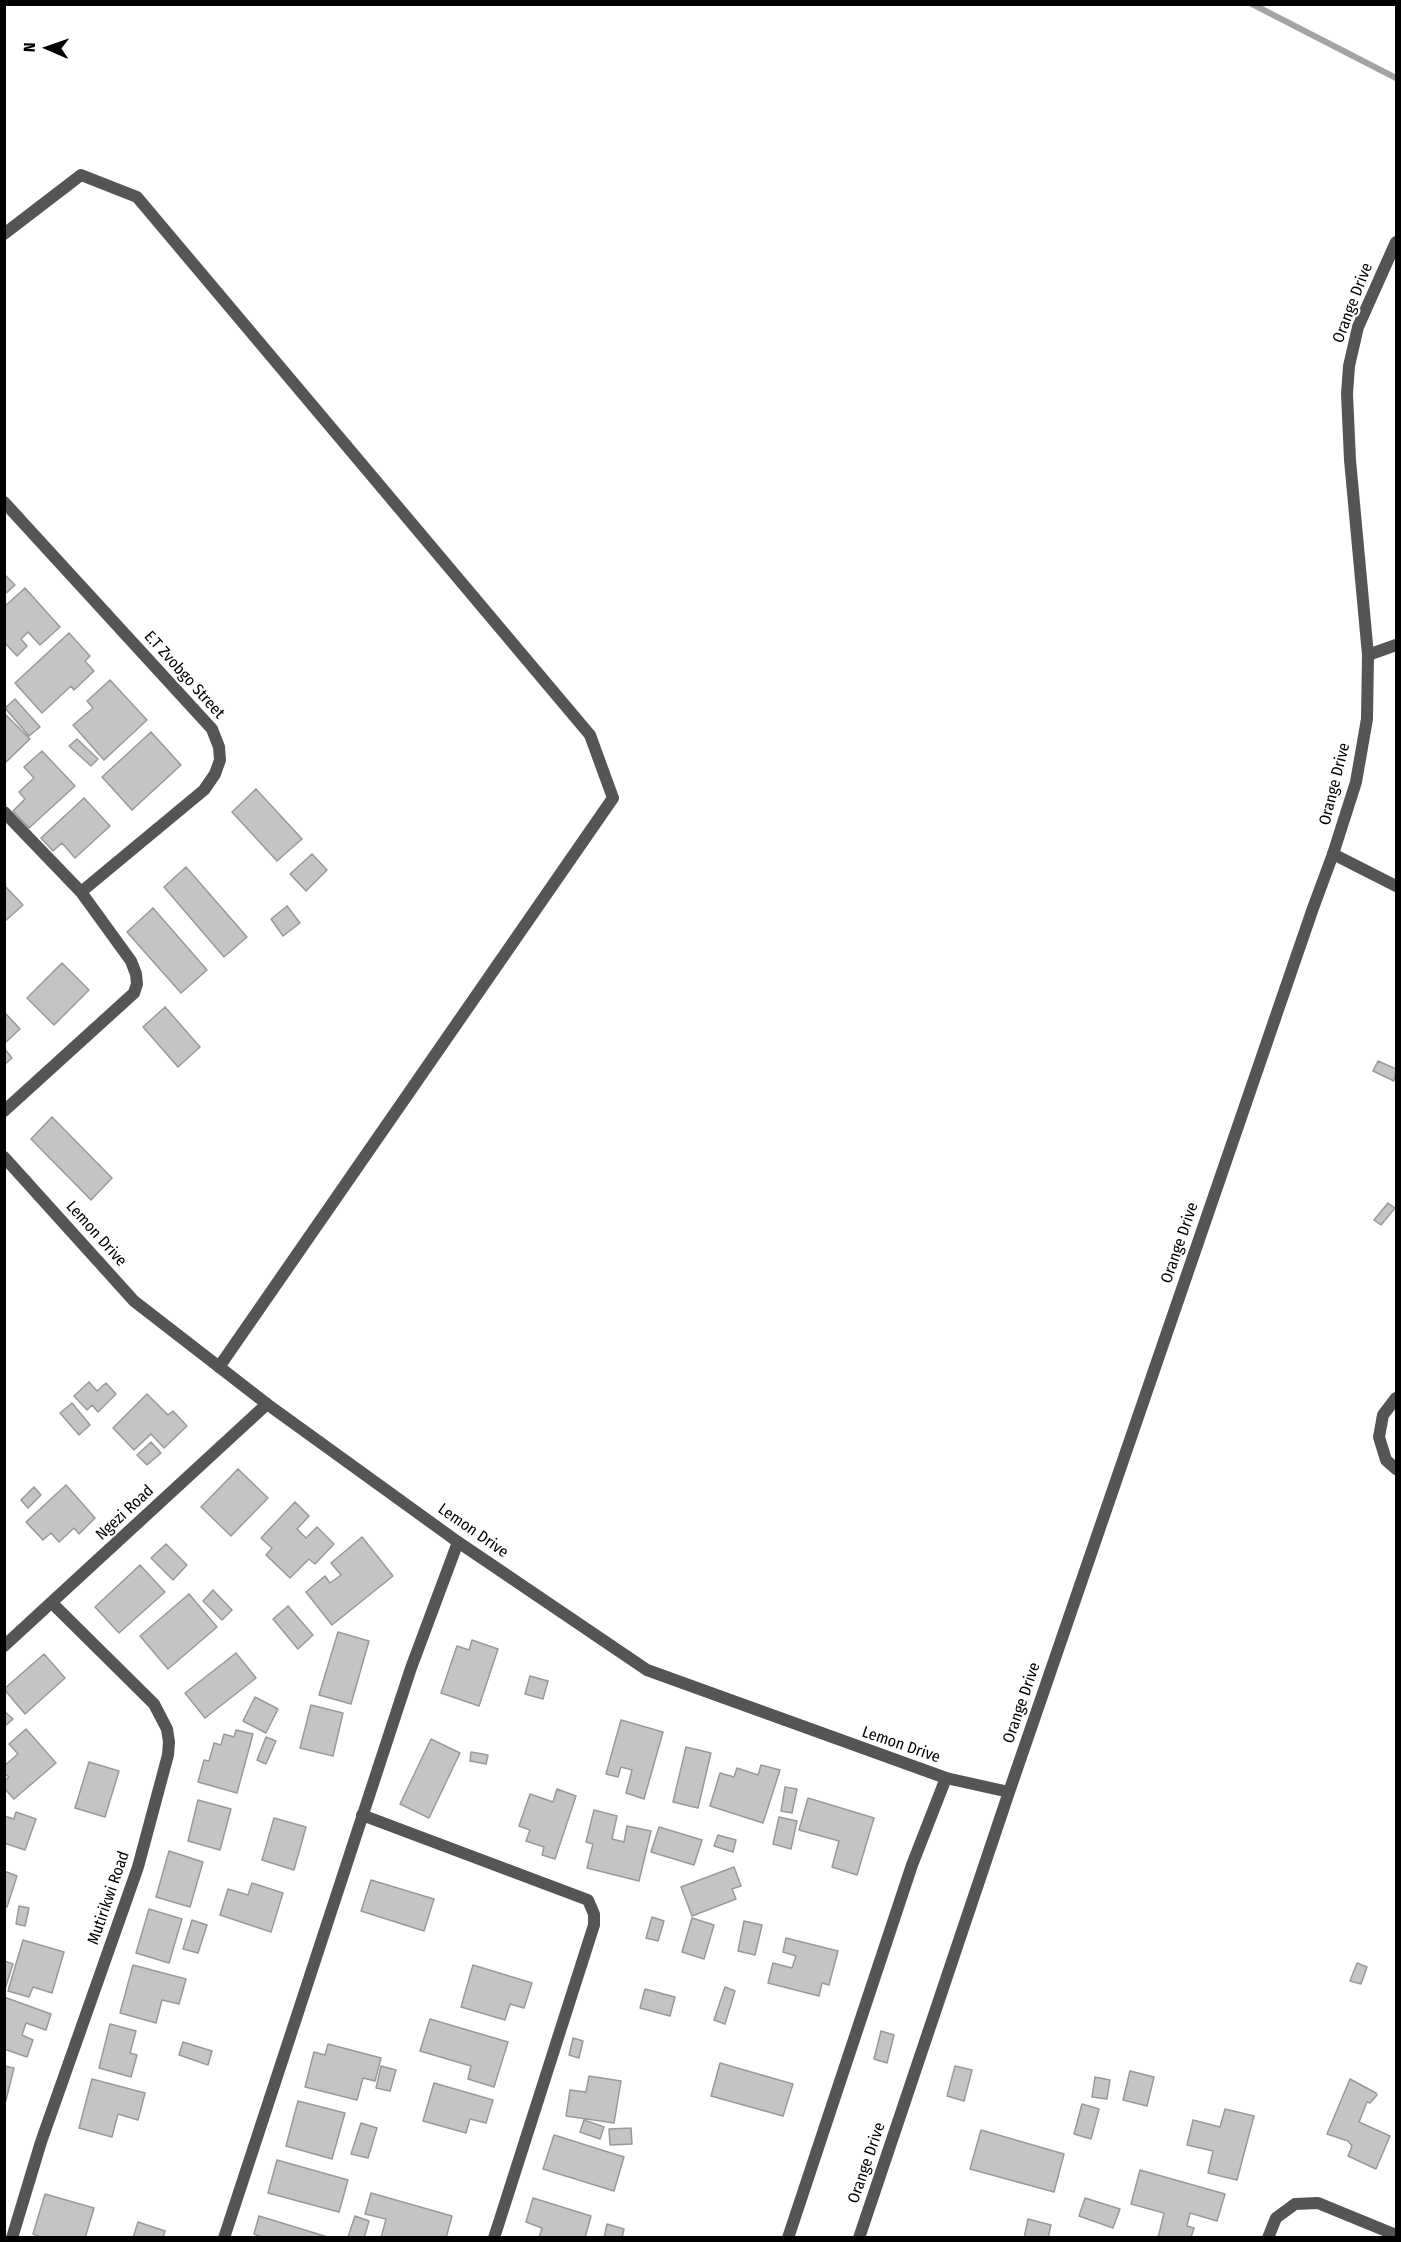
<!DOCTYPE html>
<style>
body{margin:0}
#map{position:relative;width:1401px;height:2242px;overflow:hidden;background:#fff;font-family:"Fira Sans Condensed",sans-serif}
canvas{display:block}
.frame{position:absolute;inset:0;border:6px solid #000;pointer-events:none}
.north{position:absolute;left:18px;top:18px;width:60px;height:60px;-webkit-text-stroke:4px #fff;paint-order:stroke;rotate:272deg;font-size:16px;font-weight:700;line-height:24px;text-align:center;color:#000}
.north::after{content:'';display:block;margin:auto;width:21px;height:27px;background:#000;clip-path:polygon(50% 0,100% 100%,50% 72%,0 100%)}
</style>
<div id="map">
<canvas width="1401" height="2242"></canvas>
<div class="frame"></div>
<div class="north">N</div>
</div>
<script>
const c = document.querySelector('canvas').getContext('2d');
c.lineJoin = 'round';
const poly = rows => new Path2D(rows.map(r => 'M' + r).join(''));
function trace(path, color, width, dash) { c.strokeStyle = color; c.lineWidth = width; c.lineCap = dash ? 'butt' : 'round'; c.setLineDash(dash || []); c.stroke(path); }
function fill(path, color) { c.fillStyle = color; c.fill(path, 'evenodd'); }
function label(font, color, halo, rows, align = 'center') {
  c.font = font + ' "Fira Sans Condensed",sans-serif'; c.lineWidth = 4.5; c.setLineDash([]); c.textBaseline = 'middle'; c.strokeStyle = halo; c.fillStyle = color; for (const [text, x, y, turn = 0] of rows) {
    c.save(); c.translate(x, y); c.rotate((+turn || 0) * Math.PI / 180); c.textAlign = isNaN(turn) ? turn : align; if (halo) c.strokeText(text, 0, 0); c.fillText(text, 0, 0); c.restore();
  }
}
const stream = poly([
 [1252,4,1396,78]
]);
const building = poly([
 [4,574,15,585,4,595,4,574],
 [25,588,60,627,40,645,28,632,21,639,27,646,17,656,4,642,4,607,25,588],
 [69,633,90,656,85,661,94,671,74,690,71,686,42,713,15,683,69,633],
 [110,680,147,720,104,760,73,725,93,708,87,701,110,680],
 [15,699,40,727,29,736,5,708,15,699],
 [4,713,30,739,4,764,4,713],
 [151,732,181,765,132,810,102,777,151,732],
 [77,739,98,759,91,766,69,746,77,739],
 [42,751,75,786,29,828,13,811,25,799,19,792,34,778,24,767,42,751],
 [256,789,302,839,277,861,232,812,256,789],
 [84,798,110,826,75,858,62,843,53,851,41,838,84,798],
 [312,854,327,870,306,891,290,874,312,854],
 [186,867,247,937,224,957,164,887,186,867],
 [4,885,23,905,4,922,4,885],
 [287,906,300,923,283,936,271,919,287,906],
 [153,908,207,970,181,993,127,932,153,908],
 [62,963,89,990,54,1025,27,998,62,963],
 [165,1007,200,1047,178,1067,143,1027,165,1007],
 [6,1014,20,1029,5,1043,4,1015,6,1014],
 [4,1048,12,1058,4,1065,4,1048],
 [1378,1061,1396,1069,1394,1081,1373,1071,1378,1061],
 [52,1117,112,1178,91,1200,31,1139,52,1117],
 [1388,1203,1395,1208,1381,1225,1374,1220,1388,1203],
 [89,1382,97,1391,106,1383,116,1394,98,1412,92,1405,87,1410,74,1396,89,1382],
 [147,1394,168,1415,173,1411,187,1426,164,1448,151,1434,134,1450,113,1428,147,1394],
 [72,1403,90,1425,79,1435,60,1413,72,1403],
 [151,1442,161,1453,147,1465,137,1455,151,1442],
 [238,1469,268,1498,231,1536,201,1507,238,1469],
 [66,1485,95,1518,79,1534,74,1528,59,1542,51,1533,43,1540,26,1522,66,1485],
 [34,1487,41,1495,28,1508,21,1500,34,1487],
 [295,1502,309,1516,297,1529,306,1538,317,1527,334,1544,315,1564,309,1559,290,1578,266,1555,272,1548,261,1538,295,1502],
 [362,1537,393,1576,332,1625,306,1592,325,1576,330,1583,341,1575,331,1563,362,1537],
 [166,1544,187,1565,173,1580,151,1558,166,1544],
 [140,1565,165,1592,119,1633,95,1607,140,1565],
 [213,1590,232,1610,222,1620,203,1601,213,1590],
 [189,1594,217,1627,168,1669,140,1636,189,1594],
 [288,1606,313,1635,298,1649,273,1619,288,1606],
 [338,1632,369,1641,351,1704,319,1695,338,1632],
 [472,1640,498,1649,479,1706,441,1693,457,1646,469,1650,472,1640],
 [236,1653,256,1678,205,1718,185,1693,236,1653],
 [44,1654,65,1678,25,1714,4,1689,44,1654],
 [530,1676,548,1681,543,1699,525,1694,530,1676],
 [255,1697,278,1709,266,1733,243,1721,255,1697],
 [311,1705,343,1713,333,1756,300,1748,311,1705],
 [4,1711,13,1719,4,1727,4,1711],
 [621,1720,663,1732,644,1799,626,1793,632,1770,621,1767,618,1777,606,1774,621,1720],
 [26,1729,56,1763,14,1799,4,1788,4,1781,9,1777,4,1773,4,1766,18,1754,9,1744,26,1729],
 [236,1730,253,1734,237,1793,198,1782,204,1760,209,1761,214,1743,221,1745,224,1734,234,1737,236,1730],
 [266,1737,276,1741,266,1764,257,1760,266,1737],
 [431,1739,460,1753,429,1818,400,1804,431,1739],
 [686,1747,711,1753,698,1808,673,1802,686,1747],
 [471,1752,488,1755,486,1764,470,1761,471,1752],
 [89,1762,119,1771,105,1817,75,1808,89,1762],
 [761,1765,780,1770,763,1823,710,1806,720,1773,734,1777,737,1768,758,1775,761,1765],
 [785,1787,797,1789,792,1813,781,1811,785,1787],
 [557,1789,576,1796,555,1859,542,1855,544,1847,526,1841,530,1830,519,1826,530,1794,553,1802,557,1789],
 [808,1798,874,1818,857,1875,832,1867,839,1841,799,1830,808,1798],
 [198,1800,231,1809,220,1850,188,1841,198,1800],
 [594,1810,617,1816,612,1839,624,1842,627,1826,651,1831,639,1881,587,1868,593,1844,586,1842,594,1810],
 [16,1812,36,1819,25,1850,4,1843,4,1816,14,1819,16,1812],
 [779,1817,797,1821,791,1849,773,1844,779,1817],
 [274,1818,306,1827,294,1870,262,1860,274,1818],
 [659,1827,702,1840,694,1865,651,1852,659,1827],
 [718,1835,736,1840,733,1852,714,1846,718,1835],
 [169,1851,203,1862,190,1907,156,1897,169,1851],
 [734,1867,741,1886,732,1889,736,1899,692,1916,681,1887,734,1867],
 [4,1871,17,1876,7,1907,4,1906,4,1871],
 [371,1880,434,1899,424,1931,361,1911,371,1880],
 [252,1883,283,1893,271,1932,220,1915,228,1889,248,1895,252,1883],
 [19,1906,29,1908,25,1926,16,1924,19,1906],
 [149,1909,182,1919,169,1963,136,1953,149,1909],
 [652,1917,664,1921,658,1941,646,1938,652,1917],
 [692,1918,714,1925,704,1959,682,1952,692,1918],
 [192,1920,207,1925,198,1953,183,1949,192,1920],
 [744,1921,762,1925,755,1955,738,1951,744,1921],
 [786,1938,838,1951,829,1985,822,1983,819,1996,768,1983,773,1963,792,1968,796,1956,783,1952,786,1938],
 [23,1940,64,1952,52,1993,33,1987,29,1997,8,1991,23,1940],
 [4,1961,13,1964,5,1989,4,1989,4,1961],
 [1357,1963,1367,1967,1361,1984,1350,1981,1357,1963],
 [133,1965,186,1979,179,2004,162,2000,156,2023,120,2013,133,1965],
 [473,1965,532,1983,524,2008,510,2004,505,2020,461,2007,473,1965],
 [725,1987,735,1991,725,2024,714,2020,725,1987],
 [645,1989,675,1997,670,2016,640,2008,645,1989],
 [4,1997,51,2014,46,2030,26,2023,22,2035,33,2040,27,2057,4,2049,4,1997],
 [430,2019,508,2042,494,2087,468,2079,471,2066,420,2051,430,2019],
 [110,2024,136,2031,130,2053,137,2055,131,2077,99,2068,110,2024],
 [881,2031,894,2035,887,2063,874,2059,881,2031],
 [573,2038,583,2041,579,2058,569,2055,573,2038],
 [183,2042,212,2051,208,2065,179,2055,183,2042],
 [328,2044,381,2058,375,2081,363,2078,357,2100,305,2087,314,2052,325,2055,328,2044],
 [720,2063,793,2084,783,2116,711,2096,720,2063],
 [4,2066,14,2068,4,2108,4,2066],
 [381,2066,396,2070,390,2091,376,2088,381,2066],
 [955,2066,972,2070,964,2101,947,2096,955,2066],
 [1130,2071,1154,2077,1147,2106,1123,2100,1130,2071],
 [589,2076,621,2081,614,2123,566,2116,570,2090,586,2092,589,2076],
 [1095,2077,1110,2080,1107,2099,1092,2097,1095,2077],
 [92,2079,145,2093,138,2120,118,2114,112,2137,79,2128,92,2079],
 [1350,2079,1376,2093,1377,2095,1370,2103,1367,2102,1359,2122,1390,2136,1376,2169,1348,2156,1352,2146,1348,2141,1327,2134,1350,2079],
 [434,2083,493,2100,486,2123,470,2119,466,2133,423,2121,434,2083],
 [298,2101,345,2113,332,2159,286,2146,298,2101],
 [1082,2104,1099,2109,1091,2139,1074,2134,1082,2104],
 [1225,2109,1254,2116,1237,2180,1208,2173,1213,2151,1187,2145,1193,2120,1220,2127,1225,2109],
 [584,2120,604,2127,600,2139,580,2132,584,2120],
 [361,2123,377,2128,368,2158,351,2154,361,2123],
 [631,2128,632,2144,610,2145,609,2129,631,2128],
 [981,2130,1064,2154,1054,2192,970,2169,981,2130],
 [554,2135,624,2157,614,2191,543,2169,554,2135],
 [277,2160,348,2180,339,2212,268,2193,277,2160],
 [1140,2170,1225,2194,1217,2221,1190,2213,1187,2226,1194,2228,1191,2238,1158,2238,1164,2213,1131,2204,1140,2170],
 [371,2193,452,2216,446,2238,381,2238,386,2219,365,2214,371,2193],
 [45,2194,94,2208,85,2238,43,2238,33,2234,45,2194],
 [533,2198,591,2216,585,2238,539,2238,542,2228,526,2222,533,2198],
 [1085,2198,1120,2209,1113,2228,1079,2216,1085,2198],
 [259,2216,331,2238,264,2238,254,2234,259,2216],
 [355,2216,369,2221,364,2238,348,2237,355,2216],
 [1028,2219,1051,2225,1048,2238,1024,2238,1028,2219],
 [138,2222,165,2231,163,2238,133,2238,138,2222],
 [607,2224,624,2229,622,2238,604,2238,607,2224]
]);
const minor = poly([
 [4,234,81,175,137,197,590,735,613,798,219,1367],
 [4,502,212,729,219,747,220,760,215,774,204,790,81,892],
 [1368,655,1396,645],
 [4,812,81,892,131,961,136,974,137,984,134,993,4,1111],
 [1333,854,1396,886],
 [1396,1398,1383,1415,1379,1437,1386,1460,1396,1469],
 [4,1646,267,1404],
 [362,1815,588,1900,594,1914,594,1925,494,2238],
 [12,2238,41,2142,138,1867,168,1755,169,1742,167,1729,154,1704,52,1603],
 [224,2238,411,1668,458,1542],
 [788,2238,912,1865,946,1778],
 [1268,2238,1276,2218,1295,2204,1318,2203,1396,2235]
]);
const tertiary = poly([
 [4,1157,134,1301,267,1404,458,1542,647,1670,946,1778,1009,1792],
 [859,2238,1009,1792,1312,911,1333,854,1356,782,1367,719,1368,655,1350,460,1347,394,1349,366,1358,327,1396,242]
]);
const streetNames = [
 ["Orange Drive",1353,303,-69],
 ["E.T Zvobgo Street",184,675,48],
 ["Orange Drive",1335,784,-76],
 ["Lemon Drive",96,1234,48],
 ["Orange Drive",1180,1243,-71],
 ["Ngezi Road",125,1513,-43],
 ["Lemon Drive",473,1531,35],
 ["Orange Drive",1022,1703,-71],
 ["Lemon Drive",901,1745,19],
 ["Mutirikwi Road",109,1898,-71],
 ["Orange Drive",867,2163,-71]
];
trace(stream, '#a3a3a3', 6);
fill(building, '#c4c4c4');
trace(building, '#999', 1.5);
trace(minor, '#555', 12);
trace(tertiary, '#555', 12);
label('16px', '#000', '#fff', streetNames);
</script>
